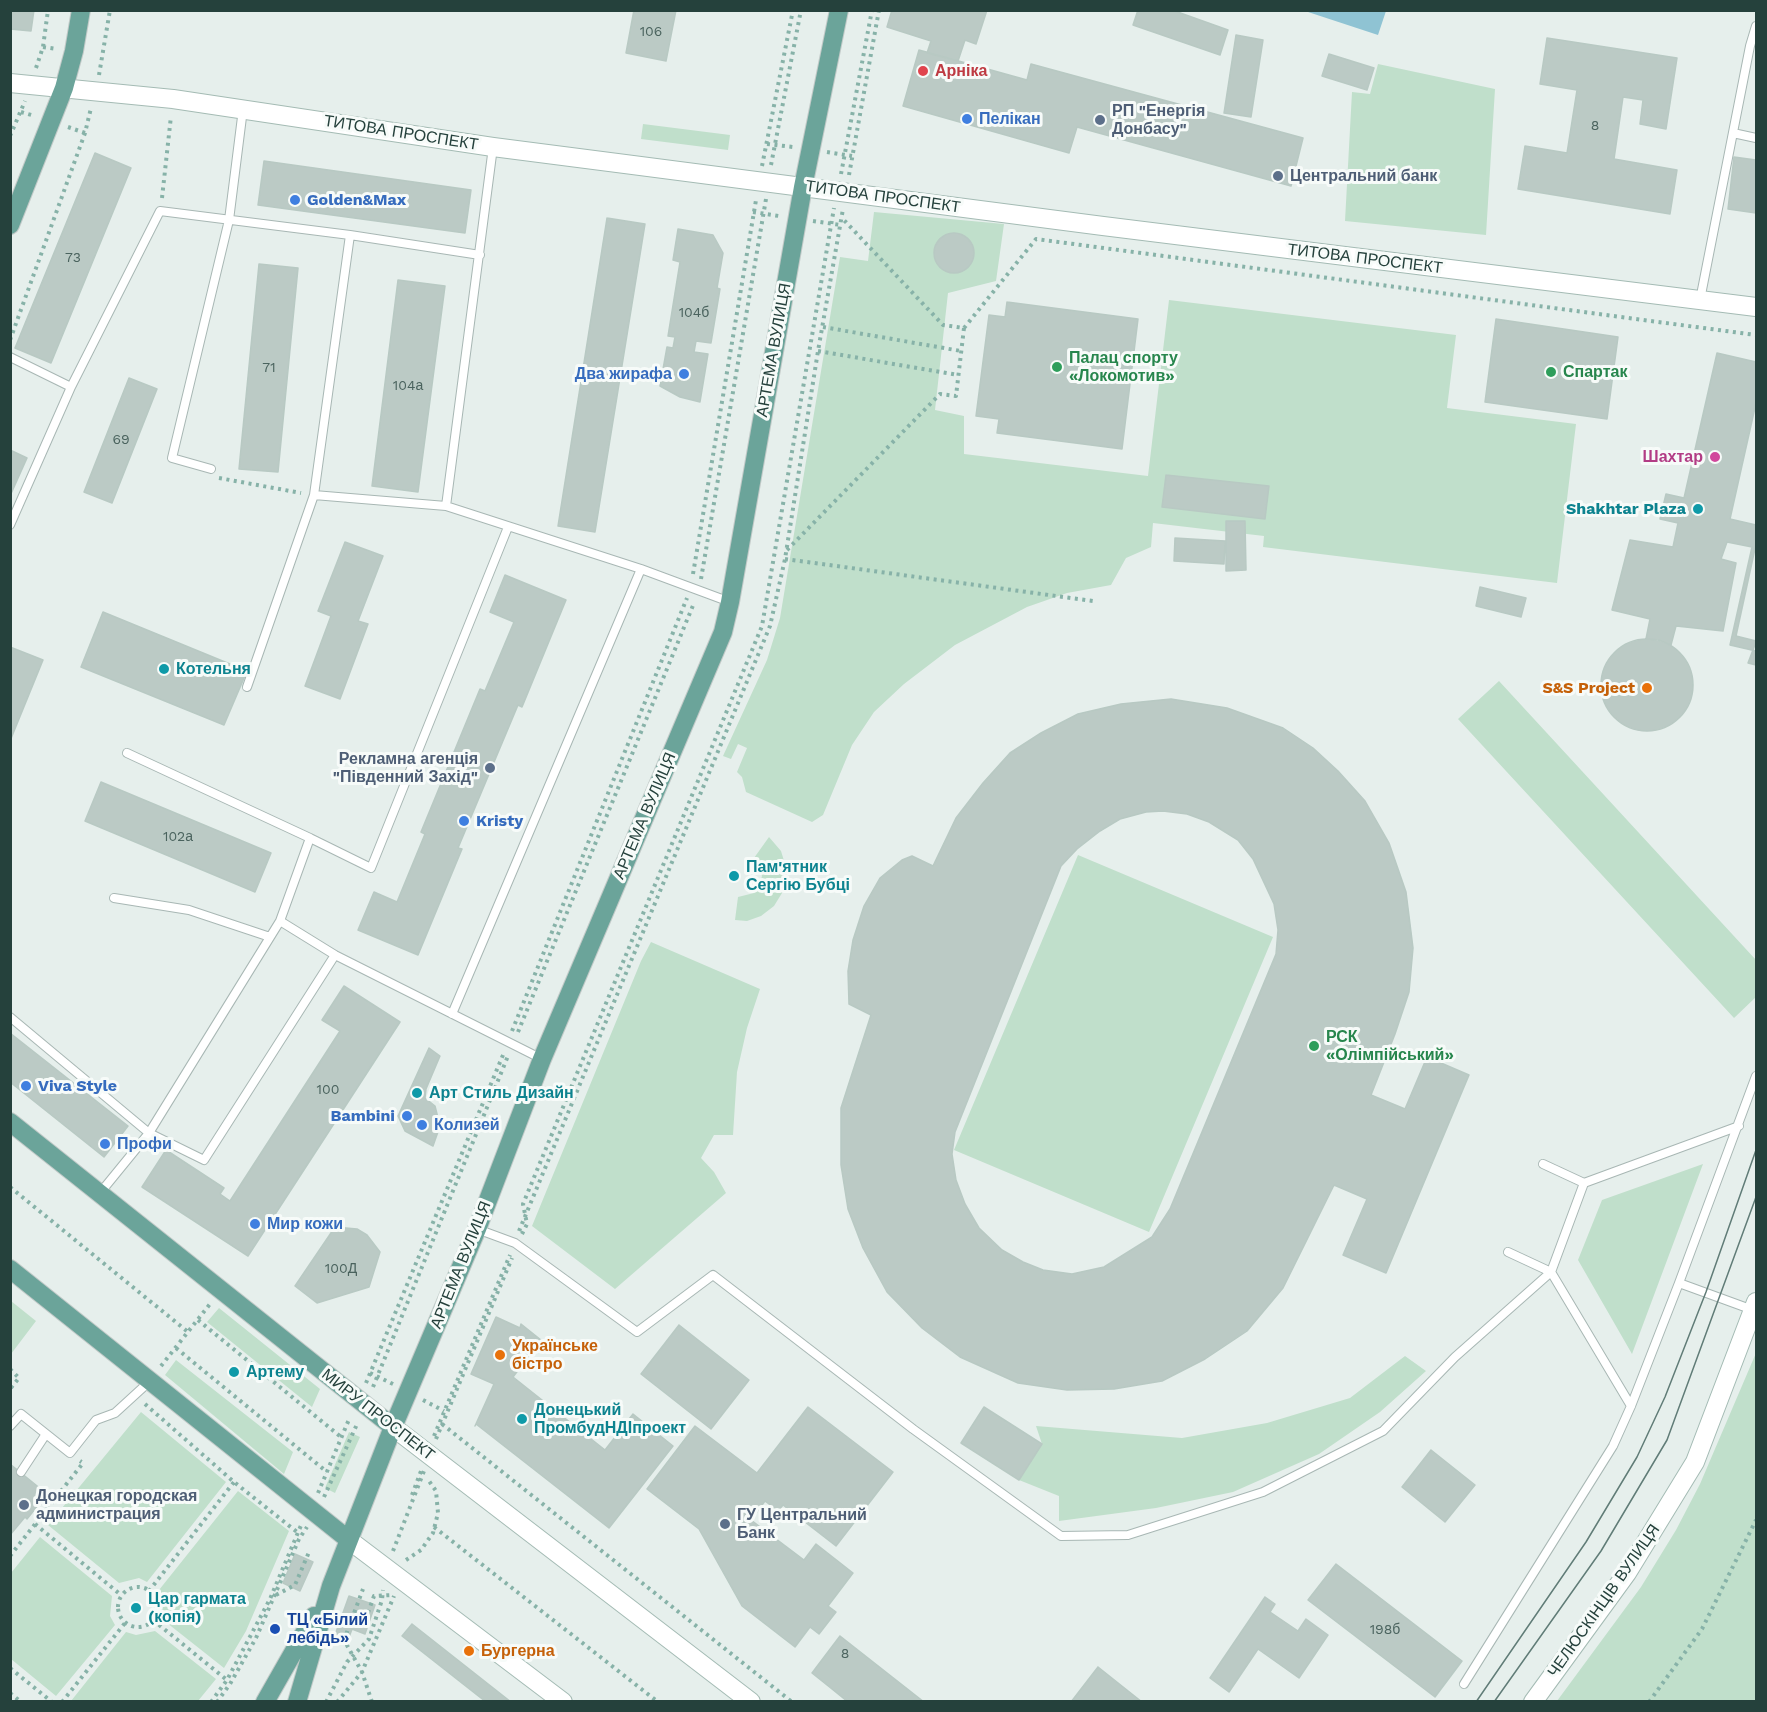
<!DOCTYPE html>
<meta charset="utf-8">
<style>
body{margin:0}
#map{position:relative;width:1767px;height:1712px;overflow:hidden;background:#e6efec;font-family:"Work Sans",sans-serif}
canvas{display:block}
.frame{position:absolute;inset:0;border:12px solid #25413c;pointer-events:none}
</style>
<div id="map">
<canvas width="1767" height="1712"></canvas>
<div class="frame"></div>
</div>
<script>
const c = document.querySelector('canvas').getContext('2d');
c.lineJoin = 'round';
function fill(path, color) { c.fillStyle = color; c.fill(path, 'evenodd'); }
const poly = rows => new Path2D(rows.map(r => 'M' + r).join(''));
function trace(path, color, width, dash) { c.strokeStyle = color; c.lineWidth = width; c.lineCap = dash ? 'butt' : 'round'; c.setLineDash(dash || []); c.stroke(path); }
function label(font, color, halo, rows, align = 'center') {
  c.font = font + ' "Work Sans",sans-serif'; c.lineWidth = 6; c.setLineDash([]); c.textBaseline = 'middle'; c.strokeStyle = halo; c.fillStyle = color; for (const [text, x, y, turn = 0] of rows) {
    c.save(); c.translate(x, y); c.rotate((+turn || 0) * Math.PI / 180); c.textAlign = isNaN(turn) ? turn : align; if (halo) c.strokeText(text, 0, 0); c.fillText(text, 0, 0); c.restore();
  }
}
const green = poly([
 [1378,64,1495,89,1486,235,1345,221,1352,92,1370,94],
 [643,124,730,135,728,150,641,139],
 [874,212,1004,224,996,281,948,293,935,410,964,416,964,454,1148,476,1169,300,1456,335,1447,408,1576,424,1557,583,1263,547,1264,536,1153,523,1151,547,1126,558,1111,585,1067,593,1027,607,955,645,904,684,874,712,852,745,823,815,812,822,746,792,742,777,737,772,747,748,738,744,731,759,723,756,767,660,780,618,840,257,868,261],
 [1499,681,1756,960,1756,997,1734,1018,1458,719],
 [769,837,781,851,785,864,787,877,782,893,774,906,761,916,747,921,735,920,738,897,754,893,760,885,762,876,759,866,754,858],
 [1078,855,1273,937,1149,1232,954,1150],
 [651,942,760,989,747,1028,737,1072,733,1135,714,1135,701,1158,714,1172,726,1193,615,1289,532,1226,641,961],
 [1703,1164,1632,1354,1578,1260,1602,1200],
 [11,1301,36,1321,11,1354],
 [219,1308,320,1389,312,1407,207,1322],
 [1756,1353,1756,1701,1557,1701,1641,1587,1676,1530,1700,1484],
 [1405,1356,1426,1371,1380,1412,1319,1454,1233,1492,1156,1508,1059,1521,1059,1496,1019,1480,1042,1444,1036,1426,1182,1438,1267,1423,1350,1398],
 [176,1360,293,1452,284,1474,165,1375],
 [141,1412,226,1482,147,1582,139,1578,119,1583,48,1525],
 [349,1432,360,1437,335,1493,325,1488],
 [238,1491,289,1531,246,1631,224,1668,162,1619,163,1601,159,1590],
 [40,1537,112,1596,110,1616,115,1625,56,1696,11,1659,11,1573],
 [155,1631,216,1679,198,1701,71,1701,126,1632,136,1635]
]);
const water = poly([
 [1305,11,1386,10,1386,11,1378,35]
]);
const building = poly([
 [10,10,34,10,31,31,10,29,10,10],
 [634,10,676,10,666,61,626,53,634,10],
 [892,10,987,10,976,44,965,40,958,61,927,53,931,41,887,27,892,10],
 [1138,10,1172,10,1228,30,1220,55,1133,25,1138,10],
 [1236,35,1263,40,1251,117,1224,113,1236,35],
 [1547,38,1677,58,1666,129,1640,124,1643,100,1623,97,1614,159,1677,170,1670,214,1518,189,1525,146,1567,153,1577,90,1540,84,1547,38],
 [919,50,1027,80,1031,64,1303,138,1291,186,1077,127,1069,153,903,106,919,50],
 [1329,54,1374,68,1367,90,1322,76,1329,54],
 [95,153,131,168,51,363,15,348,95,153],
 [1734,157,1756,160,1756,213,1728,209,1734,157],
 [264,161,471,190,465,233,258,205,264,161],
 [607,218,645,224,595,532,558,526,607,218],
 [678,229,713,235,723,253,717,288,720,289,711,343,696,341,694,352,708,354,700,402,680,397,660,386,667,347,673,348,675,337,668,336,680,262,673,260,678,229],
 '934 253a20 20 0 1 1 40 0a20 20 0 1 1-40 0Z',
 [259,264,298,268,278,472,239,469,259,264],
 [398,280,445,286,418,492,372,486,398,280],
 [1007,302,1138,319,1122,449,997,433,999,419,976,416,989,315,1005,317,1007,302],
 [1496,319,1618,337,1607,419,1485,402,1496,319],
 [1717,353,1756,362,1756,403,1730,519,1756,525,1756,651,1730,645,1752,547,1727,542,1721,559,1736,563,1723,631,1676,626,1671,645,1659,640,1646,639,1650,619,1612,610,1630,540,1673,547,1678,523,1660,519,1666,494,1684,498,1717,353],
 [129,378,157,389,112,503,84,492,129,378],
 [10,450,27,458,10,496,10,450],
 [1166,475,1269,486,1265,519,1162,507,1166,475],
 [1226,521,1245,521,1246,570,1226,571,1226,521],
 [1175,538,1225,541,1224,564,1174,561,1175,538],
 [345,542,383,556,358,621,368,624,340,699,305,686,331,616,318,611,345,542],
 [1756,544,1756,641,1736,636,1756,544],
 [505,575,566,600,522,707,518,705,458,848,462,849,418,955,358,930,374,892,397,902,425,834,421,832,480,689,485,691,514,622,490,612,505,575],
 [1480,587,1526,598,1521,617,1476,606,1480,587],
 [103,612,247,671,224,725,81,667,103,612],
 '1601 685a46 46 0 1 1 92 0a46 46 0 1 1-92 0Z',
 [1756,642,1756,665,1748,663,1756,642],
 [10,647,43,660,10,741,10,647],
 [1171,699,1227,708,1283,728,1313,748,1338,771,1365,801,1389,843,1406,892,1413,948,1409,992,1395,1034,1371,1095,1405,1109,1427,1057,1469,1075,1386,1273,1343,1255,1367,1199,1334,1185,1283,1288,1247,1331,1205,1359,1162,1381,1114,1389,1067,1390,1018,1383,960,1357,922,1328,887,1292,863,1248,848,1209,841,1165,841,1108,871,1015,849,1004,848,971,853,940,864,906,880,878,902,860,912,856,933,866,956,818,983,783,1010,753,1041,733,1078,714,1121,704,1171,699],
 [1163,811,1187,814,1209,822,1238,840,1253,859,1274,904,1278,930,1276,954,1170,1209,1152,1237,1104,1267,1072,1274,1043,1270,1023,1262,1002,1250,979,1228,965,1204,956,1180,952,1154,955,1132,1061,866,1077,849,1100,831,1120,819,1146,812,1163,811],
 [101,782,271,853,255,892,85,821,101,782],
 [344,986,400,1022,248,1256,142,1187,166,1150,224,1188,220,1194,230,1201,340,1031,322,1020,344,986],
 [10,1033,128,1126,104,1157,10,1082,10,1033],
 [429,1048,440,1056,426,1089,425,1098,435,1106,440,1126,433,1146,405,1131,398,1116,429,1048],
 [335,1227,357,1229,367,1235,380,1252,369,1287,317,1303,295,1286,335,1227],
 [496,1317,520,1328,521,1324,541,1340,513,1377,605,1450,633,1414,673,1446,609,1528,476,1424,475,1426,494,1384,471,1374,496,1317],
 [679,1325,749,1380,711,1429,641,1374,679,1325],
 [808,1407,893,1472,836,1546,783,1505,778,1511,765,1501,751,1520,804,1560,816,1544,853,1573,828,1606,836,1612,819,1634,810,1627,795,1647,742,1606,699,1529,647,1489,695,1426,757,1473,808,1407],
 [984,1407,1042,1444,1019,1480,961,1443,984,1407],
 [1431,1450,1475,1485,1445,1522,1402,1487,1431,1450],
 [10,1464,47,1494,27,1519,25,1517,10,1535,10,1464],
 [295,1554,313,1562,300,1591,283,1583,295,1554],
 [1336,1564,1462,1661,1435,1697,1308,1600,1336,1564],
 [349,1596,375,1605,365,1634,352,1629,348,1640,335,1635,349,1596],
 [1265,1597,1275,1604,1270,1612,1298,1631,1306,1619,1328,1635,1299,1678,1258,1649,1229,1692,1210,1678,1265,1597],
 [412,1624,511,1702,486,1702,402,1636,412,1624],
 [840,1636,924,1702,848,1702,832,1689,812,1673,840,1636],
 [1098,1667,1142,1702,1071,1702,1098,1667]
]);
const path = poly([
 [43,47,57,49],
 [36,68,43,47,48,10],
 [99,75,110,10],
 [21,112,35,116],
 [68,127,85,133],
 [10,136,25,101],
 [767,144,793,147],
 [827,152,852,156],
 [771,165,801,10],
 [762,166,793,10],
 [841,174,872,10],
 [849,175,879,10],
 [162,198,171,116],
 [753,212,779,216],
 [813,221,841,225],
 [823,327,961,351],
 [964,328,1036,239,1756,335],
 [10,340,85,133,91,108],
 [818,351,958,375],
 [219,478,301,493],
 [787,550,940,394,956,396,964,328,943,325,842,218],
 [785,559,1093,601],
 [693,574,756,200],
 [701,579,766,199],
 [512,1031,687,598],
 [518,1032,694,603],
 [10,1187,188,1332],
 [519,1231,770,626,785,559,818,351,843,209],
 [522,1234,527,1224,523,1204,762,626,834,208],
 [198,1320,341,1437],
 [176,1348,327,1472],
 [161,1366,210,1304],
 [10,1369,19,1378,10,1389],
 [370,1373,393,1384],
 [366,1383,503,1055],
 [373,1387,508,1056],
 [423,1400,444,1411],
 [145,1404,234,1482,297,1532],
 [442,1424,792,1702],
 [434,1436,510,1255],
 [436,1439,512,1258],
 [318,1493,350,1417],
 [412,1495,421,1471],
 [324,1497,358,1422],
 [35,1524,121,1595],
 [434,1527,658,1702],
 [393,1551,424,1471],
 [10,1556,83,1463,80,1461],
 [406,1560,421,1550,433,1533,438,1513,436,1491,427,1478],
 '118 1607a20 20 0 1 1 40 0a20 20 0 1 1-40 0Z',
 [149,1591,234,1482],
 [276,1595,295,1585,309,1552],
 [352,1617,365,1621,374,1596,392,1595],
 [153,1620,227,1680],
 [10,1668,52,1702],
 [10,1693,21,1702],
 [62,1702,125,1623],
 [211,1702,227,1680,270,1599,302,1523],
 [217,1702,230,1684,256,1638,299,1539,307,1527],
 [326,1702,347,1662,369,1639,382,1600,383,1590],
 [337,1702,362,1672,344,1640,363,1589],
 [372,1702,362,1672,394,1596],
 [1649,1702,1702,1629,1756,1520]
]);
const lane = poly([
 [1733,133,1756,138],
 [350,235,314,495,446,506,641,569,730,602],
 [1700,300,1750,46,1756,26],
 [10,357,71,387],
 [211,469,172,458,229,220,243,109],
 [446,506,493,147],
 [10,525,71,387,160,211,350,235,480,255],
 [247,687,314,495],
 [127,753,310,838,280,921,335,955,542,1059],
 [310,838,371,868,508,527],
 [114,898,189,910,270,937],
 [452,1014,641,569],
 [10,1017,149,1133,204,1160,335,955],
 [1543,1164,1584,1183],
 [100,1193,149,1133,280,921],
 [477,1229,515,1243,637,1332,713,1275,913,1429,1061,1536,1128,1535,1263,1492,1383,1431,1455,1357,1551,1272,1508,1252],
 [1679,1283,1753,1310],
 [1631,1406,1551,1272,1584,1183,1739,1126],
 [10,1426,21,1414,70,1453,96,1420,115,1413,150,1381],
 [21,1472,46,1434],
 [1464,1684,1613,1446,1631,1406,1679,1283,1756,1076]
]);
const secondary = poly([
 [10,83,173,99,493,147,625,164,1103,226,1756,307],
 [393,1427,751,1702],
 [349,1540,563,1702],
 [1533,1702,1627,1573,1695,1462,1756,1302]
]);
const primary = poly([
 [10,225,64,88,74,51,81,10],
 [10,1122,393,1427],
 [10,1269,349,1540],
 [265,1702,314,1616],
 [297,1702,331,1586,393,1427,477,1229,542,1059,723,632,730,602,803,187,839,10]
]);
const tram = poly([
 [1476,1702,1586,1542,1637,1457,1665,1397,1706,1292,1756,1150],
 [1494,1702,1601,1551,1667,1440,1756,1197]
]);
const markers = [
 [923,71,6,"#e0444e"],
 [967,119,6,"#3f7fe0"],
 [1100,120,6,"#5c6f8a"],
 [1278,176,6,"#5c6f8a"],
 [295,200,6,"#3f7fe0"],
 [1057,367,6,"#2e9e5b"],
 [1551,372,6,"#2e9e5b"],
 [684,374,6,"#3f7fe0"],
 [1715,457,6,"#d1479c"],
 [1698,509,6,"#0f9aa8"],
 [164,669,6,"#0f9aa8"],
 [1647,688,6,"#e8710a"],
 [490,768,6,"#5c6f8a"],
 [464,821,6,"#3f7fe0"],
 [734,876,6,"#0f9aa8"],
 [1314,1046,6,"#2e9e5b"],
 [26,1086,6,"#3f7fe0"],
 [417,1093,6,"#0f9aa8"],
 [407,1116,6,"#3f7fe0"],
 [422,1125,6,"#3f7fe0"],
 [105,1144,6,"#3f7fe0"],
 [255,1224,6,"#3f7fe0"],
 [500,1355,6,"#e8710a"],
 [234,1372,6,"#0f9aa8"],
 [522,1419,6,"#0f9aa8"],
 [24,1505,6,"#5c6f8a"],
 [725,1524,6,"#5c6f8a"],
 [136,1608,6,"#0f9aa8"],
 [275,1629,6,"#1a4fb4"],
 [469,1651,6,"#e8710a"]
];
const numberNames = [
 ["106",651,32],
 ["8",1595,126],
 ["73",73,258],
 ["104б",694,313],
 ["71",269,368],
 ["104а",408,386],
 ["69",121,440],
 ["102а",178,837],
 ["100",328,1090],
 ["100Д",341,1269],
 ["198б",1385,1630],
 ["8",845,1654]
];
const healthNames = [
 ["Арніка",935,71]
];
const serviceNames = [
 ["РП \"Енергія",1112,111],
 ["Донбасу\"",1112,129],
 ["Центральний банк",1290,176],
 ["Рекламна агенція",478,759,"right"],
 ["\"Південний Захід\"",478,777,"right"],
 ["Донецкая городская",36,1496],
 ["администрация",36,1514],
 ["ГУ Центральний",737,1515],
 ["Банк",737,1533]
];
const shopNames = [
 ["Пелікан",979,119],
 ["Golden&Max",307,200],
 ["Два жирафа",672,374,"right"],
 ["Kristy",476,821],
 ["Viva Style",38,1086],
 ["Bambini",395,1116,"right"],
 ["Колизей",434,1125],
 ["Профи",117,1144],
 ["Мир кожи",267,1224]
];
const streetNames = [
 ["ТИТОВА ПРОСПЕКТ",401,133,9],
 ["ТИТОВА ПРОСПЕКТ",883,197,8],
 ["ТИТОВА ПРОСПЕКТ",1365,259,7],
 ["АРТЕМА ВУЛИЦЯ",774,350,-80],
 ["АРТЕМА ВУЛИЦЯ",645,816,-67],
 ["АРТЕМА ВУЛИЦЯ",461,1265,-68],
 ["МИРУ ПРОСПЕКТ",378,1415,38],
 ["ЧЕЛЮСКІНЦІВ ВУЛИЦЯ",1604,1601,-55]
];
const leisureNames = [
 ["Палац спорту",1069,358],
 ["«Локомотив»",1069,376],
 ["Спартак",1563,372],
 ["РСК",1326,1037],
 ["«Олімпійський»",1326,1055]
];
const hotelNames = [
 ["Шахтар",1703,457]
];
const cultureNames = [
 ["Shakhtar Plaza",1686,509,"right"],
 ["Котельня",176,669],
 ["Пам'ятник",746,867],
 ["Сергію Бубці",746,885],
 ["Арт Стиль Дизайн",429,1093],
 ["Артему",246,1372],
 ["Донецький",534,1410],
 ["ПромбудНДІпроект",534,1428],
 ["Цар гармата",148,1599],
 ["(копія)",148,1617]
];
const foodNames = [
 ["S&S Project",1635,688,"right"],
 ["Українське",512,1346],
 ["бістро",512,1364],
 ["Бургерна",481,1651]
];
const transitNames = [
 ["ТЦ «Білий",287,1620],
 ["лебідь»",287,1638]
];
fill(green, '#c0dfcb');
fill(water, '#8fc3d3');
fill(building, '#bbcac5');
trace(building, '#b8c9c3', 1.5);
trace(lane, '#a8b7b4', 10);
trace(secondary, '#a4bbb4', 20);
trace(primary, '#c2cac8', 20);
trace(path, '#87b2a8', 4, [3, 4.5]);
trace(lane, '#fff', 8);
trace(secondary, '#fff', 18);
trace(primary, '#6ba49a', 18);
trace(tram, '#607c77', 1.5);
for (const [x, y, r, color] of markers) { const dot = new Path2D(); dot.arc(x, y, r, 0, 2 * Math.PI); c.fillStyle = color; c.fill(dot); trace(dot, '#f7fbf9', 2); }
label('14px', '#4a635e', null, numberNames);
label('bold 16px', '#be3a42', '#f7fbf9', healthNames, 'left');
label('bold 16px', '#4e5e75', '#f7fbf9', serviceNames, 'left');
label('bold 16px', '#366cbe', '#f7fbf9', shopNames, 'left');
label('16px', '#25413c', '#f7fbf9', streetNames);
label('bold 16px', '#27864d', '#f7fbf9', leisureNames, 'left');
label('bold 16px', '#b23c85', '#f7fbf9', hotelNames, 'right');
label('bold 16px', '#0d838f', '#f7fbf9', cultureNames, 'left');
label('bold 16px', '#c56008', '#f7fbf9', foodNames, 'left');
label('bold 16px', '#164399', '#f7fbf9', transitNames, 'left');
</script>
